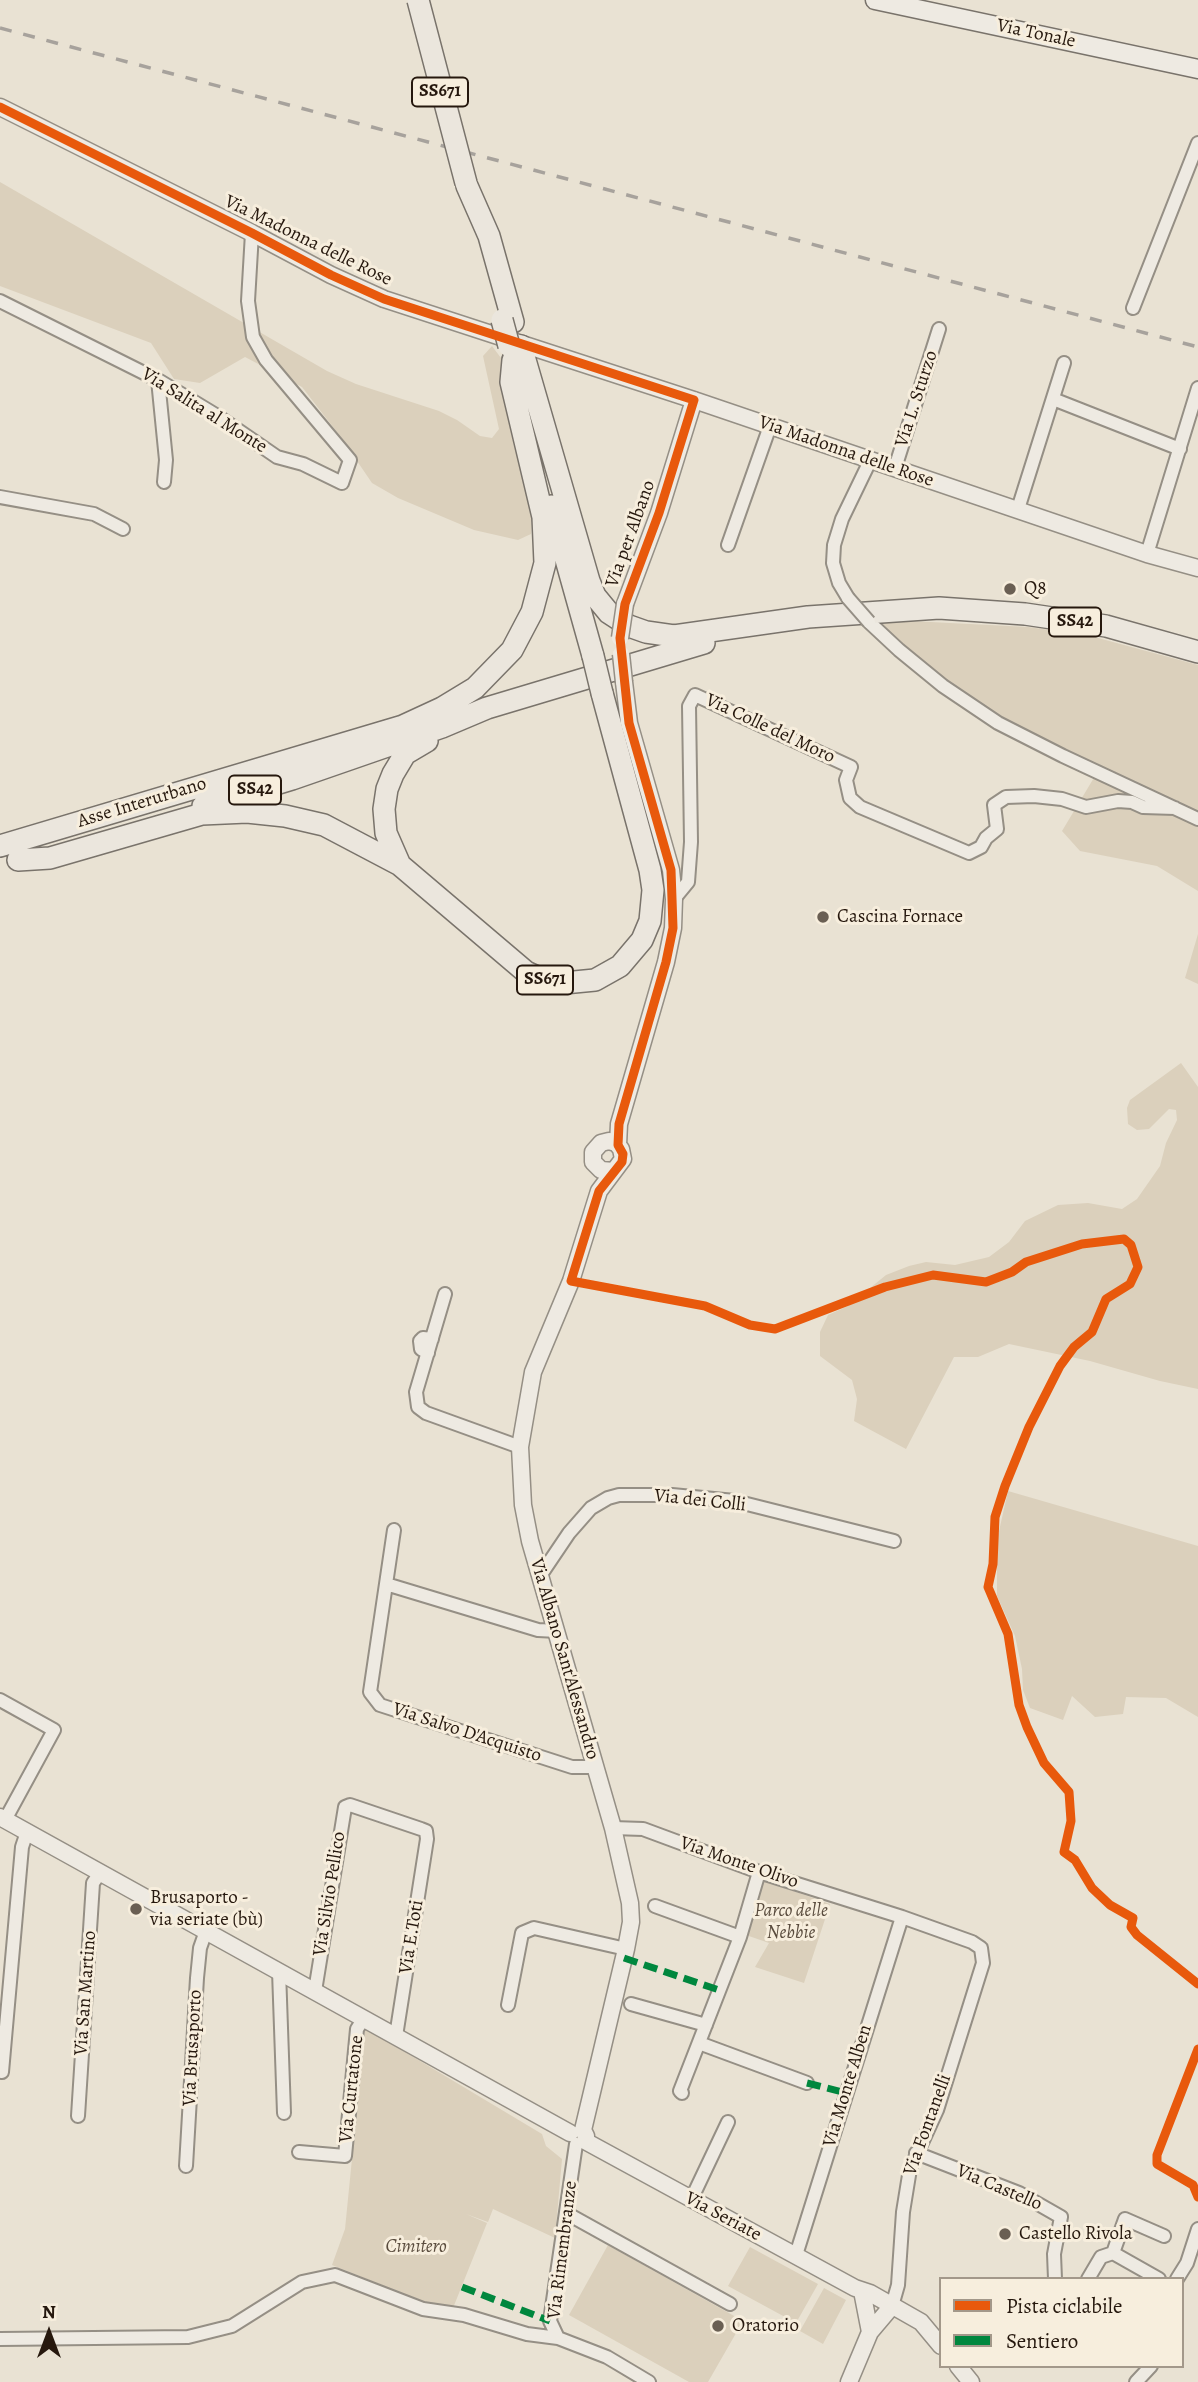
<!DOCTYPE html>
<meta charset="utf-8">
<style>
body{margin:0}
#map{position:relative;width:1198px;height:2382px;overflow:hidden;background:#e9e2d3;font-family:Alegreya,serif}
canvas{display:block}
.legend{position:absolute;left:939px;top:2277px;width:245px;height:91px;box-sizing:border-box;background:#f7eedd;border:2px solid #a3988a;margin:0;padding:9px 12px;list-style:none;font-size:21px;color:#26180e}
.legend li{display:flex;align-items:center;gap:14px;height:35px}
.legend b{width:35px;border:2px solid #a3988a}
.north{position:absolute;left:14px;top:2298px;width:70px;height:70px;-webkit-text-stroke:5px #f7eedd;paint-order:stroke;rotate:0deg;font-size:19px;font-weight:700;line-height:28px;text-align:center;color:#26180e}
.north::after{content:'';display:block;margin:auto;width:24px;height:32px;background:#26180e;clip-path:polygon(50% 0,100% 100%,50% 72%,0 100%)}
</style>
<div id="map">
<canvas width="1198" height="2382"></canvas>
<ul class="legend">
<li><b style="height:9px;background:#e8590c"></b>Pista ciclabile</li>
<li><b style="height:9px;background:#00873e"></b>Sentiero</li>
</ul>
<div class="north">N</div>
</div>
<script>
const c = document.querySelector('canvas').getContext('2d');
c.lineJoin = 'round';
function fill(path, color) { c.fillStyle = color; c.fill(path, 'evenodd'); }
const poly = rows => new Path2D(rows.map(r => 'M' + r).join(''));
function trace(path, color, width, dash) { c.strokeStyle = color; c.lineWidth = width; c.lineCap = dash ? 'butt' : 'round'; c.setLineDash(dash || []); c.stroke(path); }
function label(font, color, halo, rows, align = 'center') {
  c.font = font + ' Alegreya,serif'; c.lineWidth = 6; c.setLineDash([]); c.textBaseline = 'middle'; c.strokeStyle = halo; c.fillStyle = color; for (const [text, x, y, turn = 0] of rows) {
    c.save(); c.translate(x, y); c.rotate((+turn || 0) * Math.PI / 180); c.textAlign = isNaN(turn) ? turn : align; if (halo) c.strokeText(text, 0, 0); c.fillText(text, 0, 0); c.restore();
  }
}
const green = poly([
 [0,182,327,371,356,384,439,411,457,420,480,436,492,438,499,429,483,356,492,346,501,358,507,414,514,446,532,507,531,534,518,540,474,530,398,498,372,483,340,436,302,387,245,357,200,383,174,379,151,343,0,286],
 [911,621,1028,627,1087,635,1198,665,1198,891,1157,866,1080,851,1062,831,1098,771,1042,744,959,694,875,622],
 [1198,934,1198,984,1185,978],
 [1181,1063,1198,1087,1198,1389,1160,1381,1090,1361,1009,1344,978,1357,954,1357,906,1449,854,1421,857,1399,852,1380,820,1356,820,1332,828,1315,848,1306,886,1275,909,1266,926,1262,955,1265,989,1257,1009,1242,1025,1221,1058,1205,1088,1203,1122,1209,1137,1199,1160,1166,1166,1143,1177,1120,1176,1110,1169,1109,1149,1129,1137,1130,1128,1124,1127,1108,1130,1100],
 [1008,1491,1198,1546,1198,1717,1166,1698,1126,1697,1123,1714,1095,1717,1072,1696,1063,1720,1030,1708,1023,1690,1022,1669,1015,1636,997,1596,997,1540],
 [762,1880,830,1904,804,1983,755,1967,769,1943,746,1935],
 [365,2028,542,2134,546,2146,562,2159,555,2238,493,2209,488,2222,466,2214,487,2223,451,2313,332,2265,345,2229],
 [608,2245,743,2321,708,2382,689,2382,569,2315],
 [750,2247,818,2284,796,2323,728,2286],
 [824,2288,846,2300,823,2344,800,2331]
]);
const minor = poly([
 [0,301,158,380,219,417,277,457,303,464,342,483,350,460,266,360,253,337,248,301,252,233],
 [1133,308,1198,143],
 [158,380,166,460,164,482],
 [1053,399,1180,449],
 [895,468,939,329],
 [0,497,94,514,123,529],
 [1018,509,1064,363],
 [728,545,770,426],
 [1147,554,1198,388],
 [848,598,839,583,833,563,834,545,842,519,870,461],
 [869,622,899,650,943,686,998,723,1063,756,1198,819],
 [674,899,688,882,691,842,689,706,695,695,851,767,846,780,850,798,860,807,969,853,981,847,986,838,997,829,994,805,1006,797,1034,796,1062,799,1086,807,1118,801,1132,802,1143,807,1175,808],
 [445,1294,416,1392,418,1407,426,1413,520,1447],
 [428,1353,421,1349,420,1341,423,1338,432,1339],
 [540,1576,569,1533,591,1508,608,1498,619,1495,672,1495,735,1501,894,1541],
 [386,1584,394,1530],
 [557,1631,538,1630,386,1584,370,1692,380,1705,572,1767,596,1767],
 [0,1700,54,1730,5,1820],
 [613,1828,643,1829,759,1872,902,1917,972,1942,981,1948,983,1963,937,2110,910,2169,903,2212,898,2285,892,2306],
 [655,1906,740,1937],
 [279,1971,284,2113],
 [315,1991,345,1807,350,1805,421,1829,426,1831,427,1839,396,2036],
 [631,2004,706,2025],
 [508,2005,522,1933,534,1928,626,1949],
 [699,2043,807,2083],
 [2,2072,22,1847,27,1832],
 [682,2093,680,2091,740,1937,759,1872],
 [78,2116,93,1883,100,1873],
 [576,2144,550,2321,558,2338,607,2357,649,2382],
 [299,2152,345,2156,357,2029,364,2018],
 [916,2153,1019,2193,1061,2217,1054,2254,1055,2279],
 [186,2166,197,1978,200,1948,206,1931],
 [691,2200,728,2122],
 [566,2213,730,2304],
 [796,2255,902,1917],
 [1088,2279,1101,2257,1113,2253],
 [1159,2279,1113,2253,1125,2219,1164,2236],
 [1177,2279,1187,2263,1198,2229],
 [0,2339,188,2337,232,2326,302,2282,335,2275,423,2309,464,2315,527,2334,558,2338],
 [1136,2382,1151,2366]
]);
const tertiary = poly([
 [0,107,252,233,331,275,384,299,694,400,1147,554,1198,568],
 [625,604,659,513,694,400],
 [618,1145,619,1124,666,962,673,928,674,899,671,870,629,723,624,682],
 [0,1817,570,2133],
 [585,2141,586,2136,583,2130,626,1949,631,1922,630,1903,613,1828,530,1541,523,1505,520,1447,533,1372,571,1281,599,1191,623,1159,621,1149,616,1143,609,1141,601,1143,593,1152,593,1162,601,1170,614,1171],
 [585,2141,855,2288,870,2293,921,2322,941,2346],
 [862,2291,870,2332],
 [958,2366,971,2382],
 [849,2382,870,2332,892,2306]
]);
const secondary = poly([
 [875,0,1198,69]
]);
const trunk = poly([
 [467,186,489,236,513,322],
 [521,346,589,581,595,596,609,613,629,626,646,632,674,636,808,617,939,608,1025,614,1106,626,1198,652],
 [551,506,593,656],
 [403,726,442,708,475,688,512,650,532,612,545,563,543,517,511,382,513,360],
 [203,806,292,779,442,727,487,708,704,643],
 [0,846,403,726],
 [18,860,50,858,202,814,247,812,285,816,324,825,400,865,526,972,539,978,564,983,595,980,620,966,642,940,650,921,653,890,650,870,602,693],
 [400,865,386,833,384,809,387,789,393,774,405,754,427,741]
]);
const rail = poly([
 [0,28,1198,347]
]);
const minorBridge = poly([
 [848,598,869,622]
]);
const tertiaryBridge = poly([
 [620,638,625,604],
 [621,654,624,682]
]);
const trunkBridge = poly([
 [418,0,466,183],
 [502,320,509,346],
 [593,656,602,693]
]);
const quiet = poly([
 [624,1958,719,1990],
 [807,2083,846,2093],
 [462,2287,550,2321]
]);
const cycleway = poly([
 [0,107,252,233,331,275,384,299,694,400,659,513,625,604,620,638,629,723,671,870,673,928,666,962,619,1124,618,1145,623,1154,622,1162,599,1191,571,1281,705,1306,750,1325,775,1329,885,1287,933,1275,986,1282,1012,1272,1026,1262,1082,1244,1124,1239,1131,1245,1138,1267,1130,1284,1106,1299,1092,1332,1074,1347,1060,1366,1029,1427,1005,1486,995,1517,993,1564,988,1587,1008,1634,1019,1705,1027,1727,1044,1763,1069,1792,1071,1821,1064,1852,1075,1860,1092,1888,1110,1905,1133,1918,1131,1927,1137,1935,1198,1984],
 [1198,2049,1157,2155,1157,2164,1193,2185,1198,2197]
]);
const markers = [
 [1010,589,7,"#6a5f53"],
 [823,917,7,"#6a5f53"],
 [136,1909,7,"#6a5f53"],
 [1005,2234,7,"#6a5f53"],
 [718,2326,7,"#6a5f53"]
];
const shields = [
 [440,92,56],
 [1075,622,52],
 [255,790,52],
 [545,980,56]
];
const shieldNames = [
 ["SS671",440,92],
 ["SS42",1075,622],
 ["SS42",255,790],
 ["SS671",545,980]
];
const streetNames = [
 ["Via Tonale",1036,34,12],
 ["Via Madonna delle Rose",308,241,26],
 ["Via L. Sturzo",917,399,-72],
 ["Via Salita al Monte",204,411,32],
 ["Via Madonna delle Rose",846,452,19],
 ["Via per Albano",631,534,-70],
 ["Via Colle del Moro",770,729,25],
 ["Asse Interurbano",142,803,-17],
 ["Via dei Colli",700,1501,6],
 ["Via Albano Sant'Alessandro",564,1659,74],
 ["Via Salvo D'Acquisto",467,1733,18],
 ["Via Monte Olivo",739,1863,19],
 ["Via Silvio Pellico",330,1894,-81],
 ["Via E.Toti",412,1937,-81],
 ["Via San Martino",86,1993,-86],
 ["Via Brusaporto",193,2048,-87],
 ["Via Monte Alben",848,2086,-73],
 ["Via Curtatone",352,2089,-84],
 ["Via Fontanelli",928,2125,-70],
 ["Via Castello",999,2188,23],
 ["Via Seriate",723,2217,28],
 ["Via Rimembranze",563,2250,-83]
];
const poiNames = [
 ["Q8",1024,589],
 ["Cascina Fornace",837,917],
 ["Brusaporto -",150,1898],
 ["via seriate (bù)",150,1920],
 ["Castello Rivola",1019,2234],
 ["Oratorio",732,2326]
];
const parkNames = [
 ["Parco delle",791,1911],
 ["Nebbie",791,1933],
 ["Cimitero",416,2247]
];
fill(green, '#dbd0bc');
trace(minor, '#958f85', 16);
trace(tertiary, '#958f85', 19);
trace(secondary, '#79736b', 21);
trace(trunk, '#79736b', 24);
trace(minor, '#eeeae2', 12);
trace(tertiary, '#eeeae2', 16);
trace(secondary, '#eeeae2', 18);
trace(trunk, '#ebe6dd', 21);
trace(rail, '#a7a29c', 3.5, [12, 12]);
trace(minorBridge, '#958f85', 16, []);
trace(tertiaryBridge, '#958f85', 19, []);
trace(trunkBridge, '#79736b', 24, []);
trace(minorBridge, '#eeeae2', 12);
trace(tertiaryBridge, '#eeeae2', 16);
trace(trunkBridge, '#ebe6dd', 21);
trace(quiet, '#00873e', 7, [14, 7]);
trace(cycleway, '#e8590c', 9);
for (const [x, y, r, color] of markers) { const dot = new Path2D(); dot.arc(x, y, r, 0, 2 * Math.PI); c.fillStyle = color; c.fill(dot); trace(dot, '#f7eedd', 2.5); }
for (const [x, y, w] of shields) { const box = new Path2D(); box.roundRect(x - w / 2, y - 14.5, w, 29, 5); c.fillStyle = '#f7eedd'; c.fill(box); trace(box, '#26180e', 2); }
label('bold 18px', '#26180e', null, shieldNames);
label('19px', '#26180e', '#f7eedd', streetNames);
label('19px', '#26180e', '#f7eedd', poiNames, 'left');
label('italic 19px', '#594b3d', '#f7eedd', parkNames);
</script>
